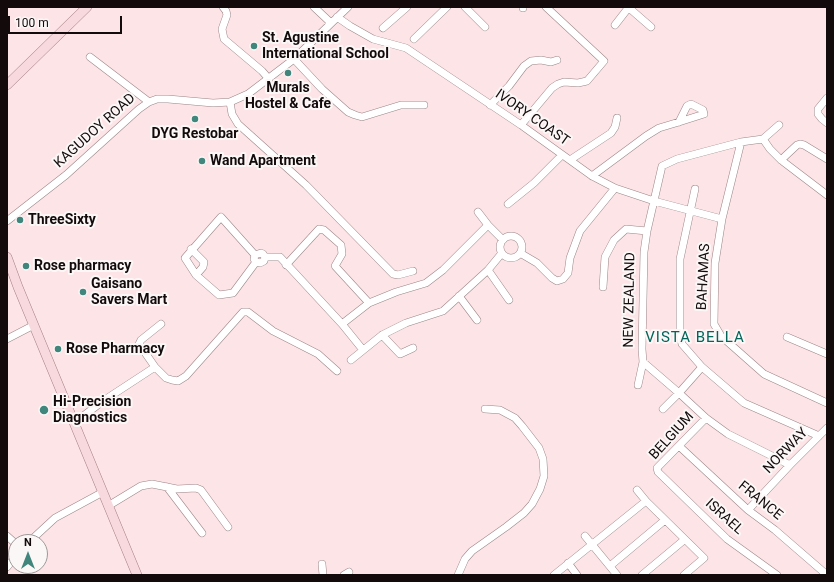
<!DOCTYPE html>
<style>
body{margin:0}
#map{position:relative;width:834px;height:582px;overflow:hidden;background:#fde4e7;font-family:Roboto,sans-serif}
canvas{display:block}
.frame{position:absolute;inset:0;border:8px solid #120a0b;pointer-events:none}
.north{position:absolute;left:8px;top:534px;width:40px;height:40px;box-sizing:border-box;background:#fcf7f7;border:1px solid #9e9899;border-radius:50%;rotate:0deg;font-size:11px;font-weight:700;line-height:16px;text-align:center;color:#120a0b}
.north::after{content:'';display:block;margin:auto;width:14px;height:18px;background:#41867c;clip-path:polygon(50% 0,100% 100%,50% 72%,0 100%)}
.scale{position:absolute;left:8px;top:16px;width:114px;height:18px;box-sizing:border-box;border:2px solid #120a0b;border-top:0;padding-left:5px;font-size:12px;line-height:14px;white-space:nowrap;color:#120a0b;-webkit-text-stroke:3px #fcf7f7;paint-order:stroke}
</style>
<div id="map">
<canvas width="834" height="582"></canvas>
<div class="frame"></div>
<div class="north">N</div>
<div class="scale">100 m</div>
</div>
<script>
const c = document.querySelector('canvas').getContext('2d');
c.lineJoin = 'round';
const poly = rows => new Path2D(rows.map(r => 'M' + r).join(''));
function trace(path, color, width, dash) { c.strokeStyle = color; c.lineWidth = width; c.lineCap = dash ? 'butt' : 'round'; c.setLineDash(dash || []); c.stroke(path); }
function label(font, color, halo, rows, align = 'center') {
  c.font = font + ' Roboto,sans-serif'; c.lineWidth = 4; c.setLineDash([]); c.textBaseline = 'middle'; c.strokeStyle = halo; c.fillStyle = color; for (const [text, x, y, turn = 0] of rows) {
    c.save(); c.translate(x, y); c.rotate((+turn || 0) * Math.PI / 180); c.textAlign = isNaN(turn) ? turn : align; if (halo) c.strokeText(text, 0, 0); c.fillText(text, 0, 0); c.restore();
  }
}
const minor = poly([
 [223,7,226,11,227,15,222,29,224,39,262,71,269,79],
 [314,7,331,23],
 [465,7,485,27],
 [628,7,651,27],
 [523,8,523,7],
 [337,17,350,26,373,39,406,48,521,125,592,176,615,188,654,201,722,219],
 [615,25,629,7],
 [383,28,407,7],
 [414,39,447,7],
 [90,57,149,102],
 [294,59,322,89,348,112,355,115,362,117,401,105,424,105],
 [827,98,818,109,818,114,822,119,827,123],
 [230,102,232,114,238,124,306,185,393,274,398,275,413,271],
 [490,105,509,86,524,66,531,61,541,60,551,62,557,60],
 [521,125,552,88,558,84,564,82,578,83,587,81,604,61,546,7],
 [763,139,770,149,781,160,827,195],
 [741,142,722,219,715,263,714,324,721,336,764,374,827,403],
 [570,160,611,133,615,127,617,118],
 [781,160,797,145,800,144,804,145,827,159],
 [592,176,646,136,659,128,679,122,704,114,703,110,691,104,687,106,679,122],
 [695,189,680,259,680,336,682,344,702,367,744,403,819,436],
 [508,204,534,183,562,155],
 [7,221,66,175,139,109,149,102,157,99,168,99,213,103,230,102,248,94,294,59,348,7],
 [488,225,503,240],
 '500 247a11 11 0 1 1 22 0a11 11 0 1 1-22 0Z',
 [191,249,204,262,203,267,196,275],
 [502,253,488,270,509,300],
 [520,253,537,263,552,278,557,281,563,279,568,273,570,258,580,231,615,188],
 [255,255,261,253,263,254,265,257,264,261,260,263,256,262,254,259,255,255,221,217,185,258,196,275,219,295,233,293,256,262],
 [265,257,280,257,342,324,363,350],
 [286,265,319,229,324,230,341,245,342,254,335,266,369,303],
 [603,287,605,257,614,240,626,229,647,231],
 [459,296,477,320],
 [161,324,141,340,139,344,155,367,166,378,172,380,178,381,186,376,243,312,248,312,273,331,318,354,337,371],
 [342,324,369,303,396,292,426,283,443,270,488,225,478,212],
 [382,335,400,354,413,348],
 [787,337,827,354],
 [7,339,34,325],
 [351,360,382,335,406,323,443,311,488,270],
 [643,362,679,393,706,418,728,434,790,465],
 [638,385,643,362,642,349,644,252,647,231,662,166,677,159,741,142,763,139,779,125],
 [663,409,679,393,702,367],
 [706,418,657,468,658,472,727,539,777,575],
 [74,423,103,401,155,367],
 [679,446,748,510,775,530,827,575],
 [167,487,202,533],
 [637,490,646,501,704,558,684,575],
 [108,506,141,486,152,484,177,489,196,488,201,490,228,527],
 [748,510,790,465,827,428],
 [7,536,16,544],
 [585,536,617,575],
 [29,542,55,518,103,492],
 [568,563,577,575],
 [322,564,323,575],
 [610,566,665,520],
 [7,567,16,556],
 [344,575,349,572],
 [458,575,465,559,472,551,506,527,524,513,532,504,540,489,544,476,543,459,539,448,522,426,515,418,500,410,485,409],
 [554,575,646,501],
 [642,575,684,540]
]);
const major = poly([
 [7,85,87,7],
 [7,257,18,287,137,575]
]);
const markers = [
 [254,46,4,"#41867c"],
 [288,73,4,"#41867c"],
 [195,119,4,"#41867c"],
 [202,161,4,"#41867c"],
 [20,220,4,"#41867c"],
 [26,266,4,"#41867c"],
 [83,292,4,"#41867c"],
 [58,349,4,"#41867c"],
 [44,410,5,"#41867c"]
];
const poiNames = [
 ["St. Agustine",262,38],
 ["International School",262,54],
 ["Murals",288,88,"center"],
 ["Hostel & Cafe",288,104,"center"],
 ["DYG Restobar",195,134,"center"],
 ["Wand Apartment",210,161],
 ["ThreeSixty",28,220],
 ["Rose pharmacy",34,266],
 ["Gaisano",91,284],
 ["Savers Mart",91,300],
 ["Rose Pharmacy",66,349],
 ["Hi-Precision",53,402],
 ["Diagnostics",53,418]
];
const streetNames = [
 ["IVORY COAST",532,118,35],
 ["KAGUDOY ROAD",95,131,-42],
 ["BAHAMAS",704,277,-87],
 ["NEW ZEALAND",630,300,-89],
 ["BELGIUM",672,436,-48],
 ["NORWAY",786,451,-46],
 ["FRANCE",760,501,39],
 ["ISRAEL",724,517,42]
];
const neighbourhoodNames = [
 ["VISTA BELLA",695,338]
];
trace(minor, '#9b8587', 8);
trace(major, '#a58085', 10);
trace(minor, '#fff', 7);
trace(major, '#f8d9dd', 9);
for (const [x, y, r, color] of markers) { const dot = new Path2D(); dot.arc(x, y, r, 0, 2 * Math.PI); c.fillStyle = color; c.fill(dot); trace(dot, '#fcf7f7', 1.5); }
label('bold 14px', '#120a0b', '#fcf7f7', poiNames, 'left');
label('14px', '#120a0b', '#fcf7f7', streetNames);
c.letterSpacing = '1px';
label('15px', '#03645a', '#fcf7f7', neighbourhoodNames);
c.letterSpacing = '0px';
</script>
